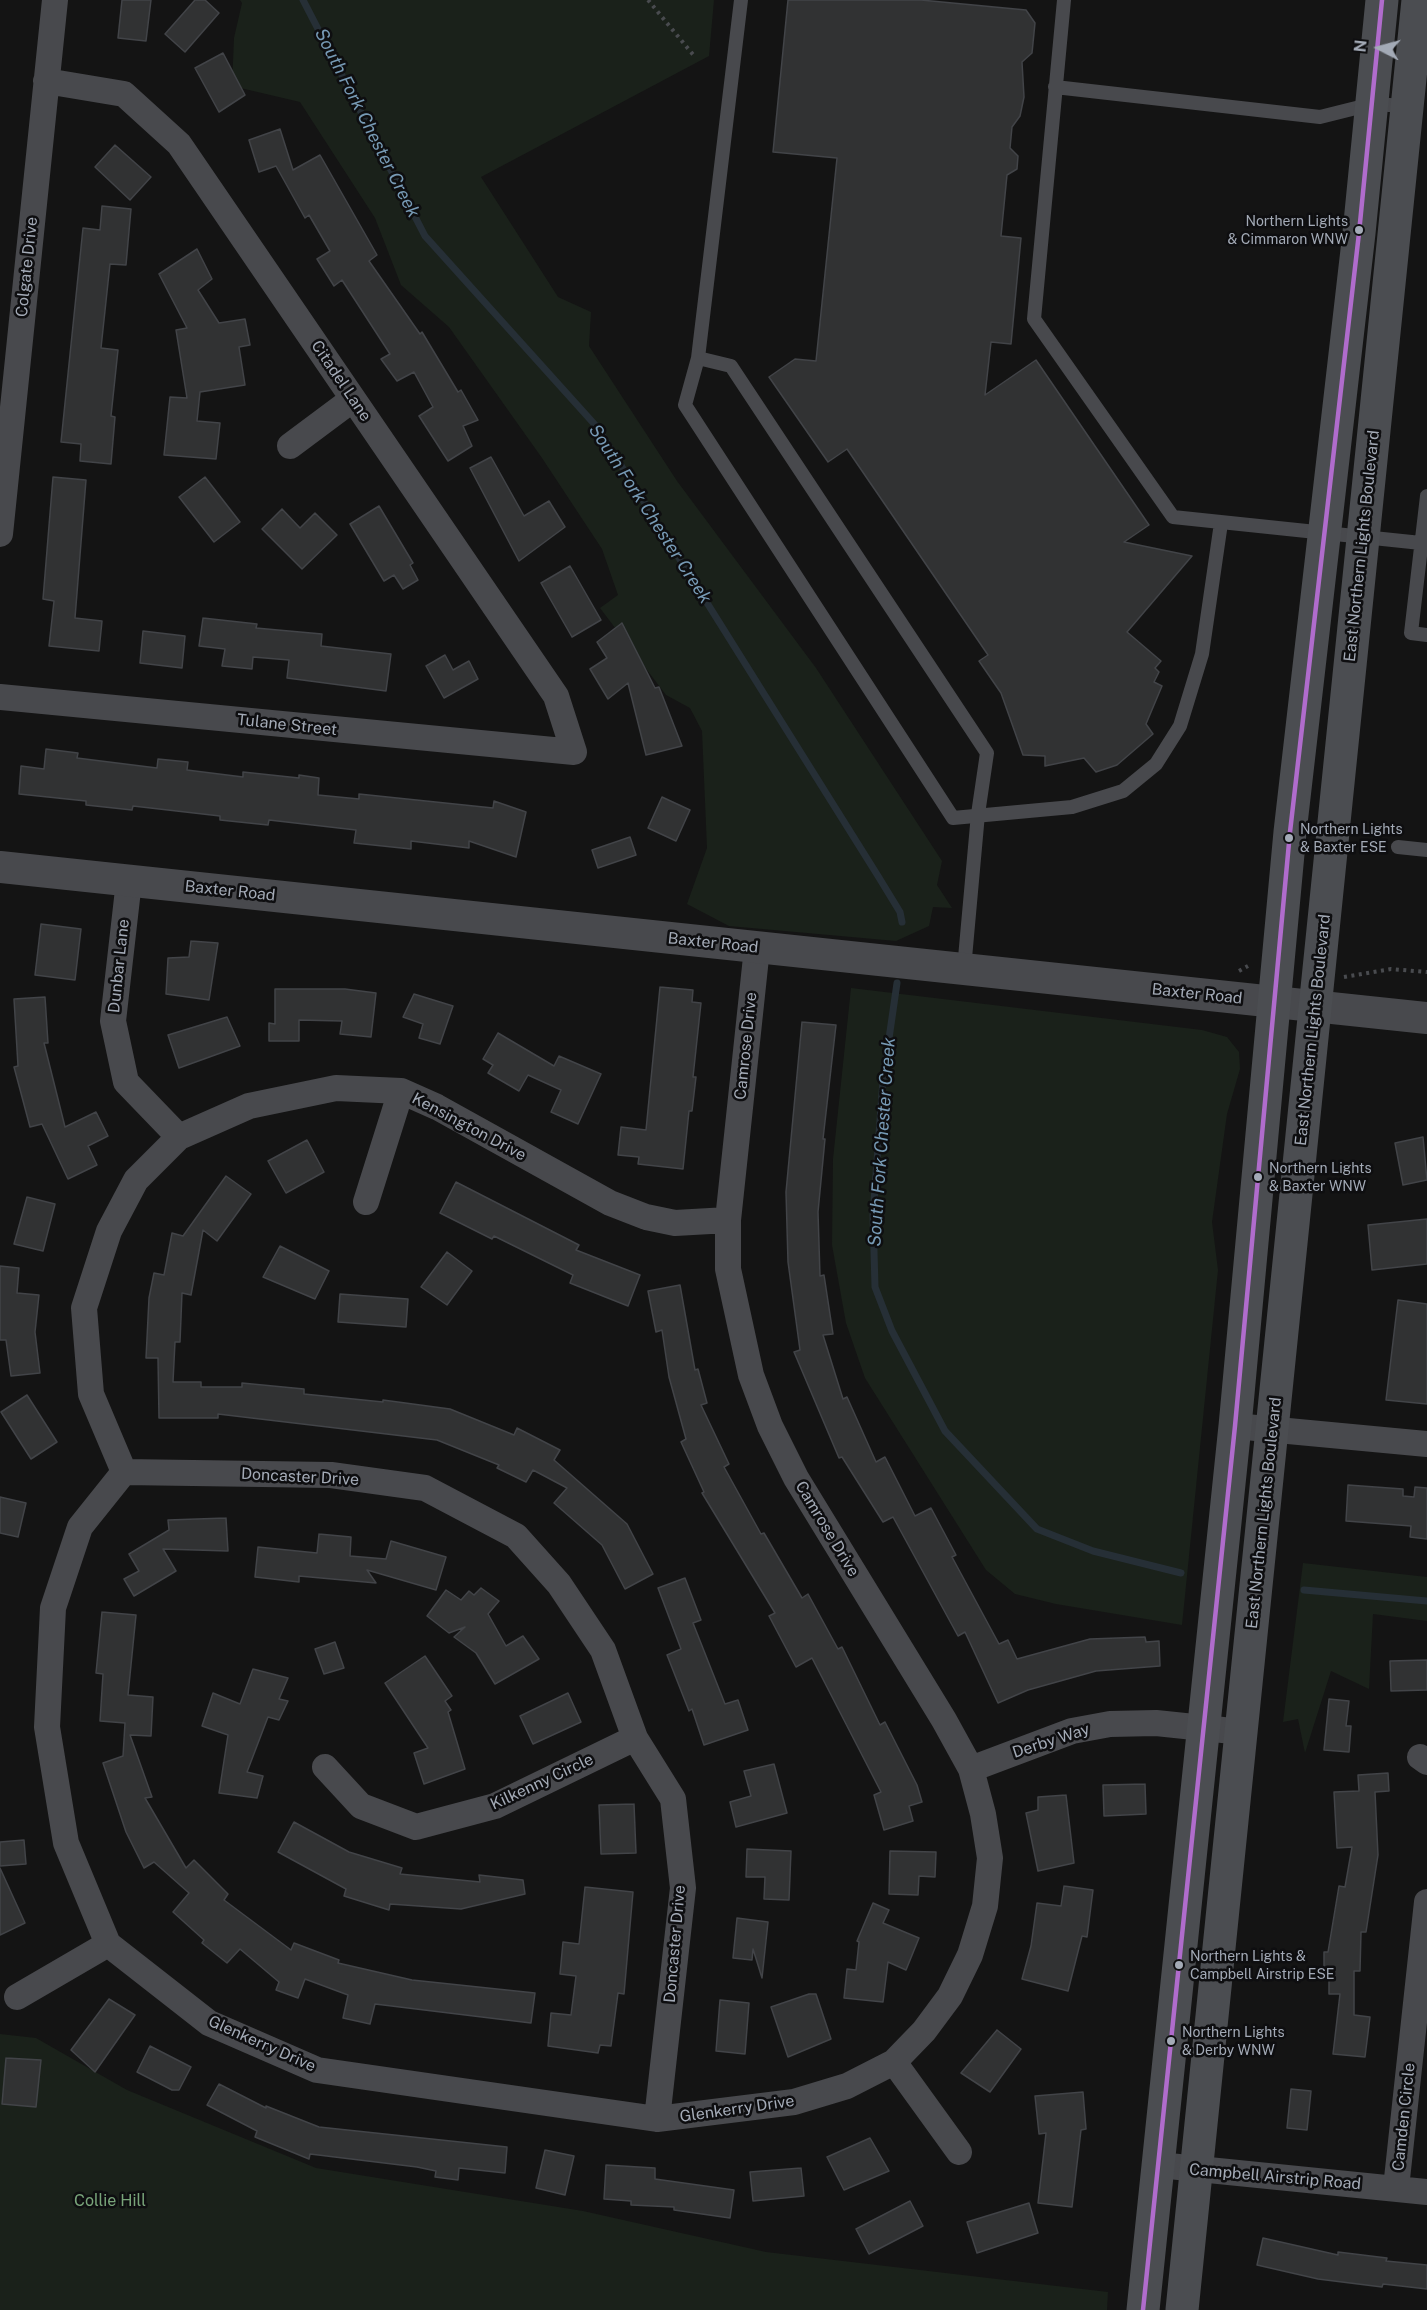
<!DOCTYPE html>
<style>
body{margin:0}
#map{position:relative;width:1427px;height:2310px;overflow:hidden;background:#141414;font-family:"Public Sans",sans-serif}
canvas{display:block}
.north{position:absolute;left:1349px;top:18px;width:60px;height:60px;-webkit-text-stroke:4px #0e0e10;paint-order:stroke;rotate:276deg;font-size:16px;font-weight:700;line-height:24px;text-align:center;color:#a3aab6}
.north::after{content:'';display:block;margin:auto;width:21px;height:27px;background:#a3aab6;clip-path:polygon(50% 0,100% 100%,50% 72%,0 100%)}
</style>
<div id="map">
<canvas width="1427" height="2310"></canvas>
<div class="north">N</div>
</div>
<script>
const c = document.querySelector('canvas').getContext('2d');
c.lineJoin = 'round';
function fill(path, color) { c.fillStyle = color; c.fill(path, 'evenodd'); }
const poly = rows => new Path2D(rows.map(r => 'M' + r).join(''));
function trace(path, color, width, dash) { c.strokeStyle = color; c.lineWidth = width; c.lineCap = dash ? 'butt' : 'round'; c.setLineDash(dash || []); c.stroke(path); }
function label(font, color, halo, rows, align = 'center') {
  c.font = font + ' "Public Sans",sans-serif'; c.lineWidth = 5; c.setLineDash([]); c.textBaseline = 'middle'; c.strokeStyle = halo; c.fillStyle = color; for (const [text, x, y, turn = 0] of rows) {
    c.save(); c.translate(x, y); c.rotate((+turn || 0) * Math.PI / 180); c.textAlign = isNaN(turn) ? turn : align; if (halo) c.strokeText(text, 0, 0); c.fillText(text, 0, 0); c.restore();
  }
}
const green = poly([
 [240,0,714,0,709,56,481,177,558,297,591,312,589,346,677,481,816,668,942,861,937,885,952,908,933,907,929,926,896,941,729,926,687,904,707,848,702,731,690,708,666,695,600,608,618,595,602,549,542,458,449,327,401,285,375,218,300,102,232,86,234,38,242,3],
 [851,988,1202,1030,1227,1037,1239,1052,1240,1069,1227,1114,1212,1222,1218,1270,1182,1625,1056,1604,1015,1594,986,1570,865,1378,846,1323,832,1245,833,1159],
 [1303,1563,1427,1577,1427,1621,1373,1614,1369,1689,1331,1671,1305,1753,1298,1719,1283,1722],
 [0,2034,36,2038,127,2090,316,2168,583,2211,766,2252,1108,2292,1107,2310,0,2310]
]);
const stream = poly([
 [303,0,425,236,597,427,878,876,900,912,902,922],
 [897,983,883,1080,873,1215,875,1287,892,1331,945,1431,1037,1529,1093,1551,1181,1573],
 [1304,1590,1427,1601]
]);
const building = poly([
 [122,0,151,0,146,41,118,38,122,0],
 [195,0,205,0,219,13,185,52,165,34,195,0],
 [788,0,921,0,1026,10,1035,23,1032,53,1022,62,1024,97,1020,116,1012,127,1010,148,1018,156,1017,169,1007,175,1001,236,1021,238,1011,344,991,342,985,395,1036,360,1149,525,1124,542,1192,556,1127,632,1161,661,1155,668,1159,672,1154,682,1162,686,1146,724,1153,734,1117,765,1096,772,1084,758,1045,766,1045,756,1023,755,1001,693,979,661,988,655,847,449,828,462,769,377,795,359,816,361,837,158,773,152,788,0],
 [223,53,245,95,219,112,195,68,223,53],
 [280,129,293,170,320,155,377,255,369,261,420,334,422,332,458,392,461,390,478,420,463,426,472,446,448,461,419,416,433,407,414,372,397,381,381,359,390,354,342,280,334,286,317,259,330,251,309,215,305,218,276,166,259,172,249,140,280,129],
 [115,145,151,177,130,200,95,167,115,145],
 [102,206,131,209,126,265,110,264,101,348,118,350,111,416,115,417,111,464,80,461,81,444,61,442,83,228,100,230,102,206],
 [197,249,212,279,198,290,219,323,245,319,250,345,239,347,245,385,200,392,197,421,220,423,216,459,164,455,170,397,187,398,176,330,187,328,159,274,197,249],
 [491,457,524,516,549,501,565,527,519,561,470,468,491,457],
 [53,477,86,480,75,618,102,621,99,651,49,646,54,601,43,599,53,477],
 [205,477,240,522,214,542,179,497,205,477],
 [379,506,413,563,410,565,418,580,403,589,394,575,384,581,350,524,379,506],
 [282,509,300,528,315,513,337,535,302,569,262,529,282,509],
 [570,566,601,620,572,637,541,583,570,566],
 [203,618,257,624,256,628,322,634,321,646,391,654,386,691,287,678,289,660,253,657,252,669,222,666,225,649,199,646,203,618],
 [622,623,655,688,659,687,682,746,646,755,628,683,608,699,590,669,607,658,597,642,622,623],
 [143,631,185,636,182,668,140,663,143,631],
 [445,655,453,670,469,661,478,679,444,698,426,666,445,655],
 [46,749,78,753,77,758,157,768,158,759,188,762,187,770,243,777,243,772,299,778,299,775,319,778,318,795,359,799,359,794,493,808,494,801,526,812,516,857,469,841,469,848,411,841,411,849,354,843,356,830,269,820,268,825,220,820,220,816,133,806,132,810,86,805,86,801,19,794,21,766,44,769,46,749],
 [662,797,690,810,676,841,648,828,662,797],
 [630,837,636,855,598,868,592,850,630,837],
 [41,924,81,929,75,980,35,975,41,924],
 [191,941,218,943,209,1000,166,994,168,958,189,957,191,941],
 [660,987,693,990,692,1002,701,1003,693,1077,696,1077,692,1111,689,1111,683,1169,638,1164,639,1157,618,1155,621,1127,646,1130,660,987],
 [275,989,345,989,376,993,371,1037,340,1034,342,1021,299,1020,299,1041,269,1041,269,1023,275,1024,275,989],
 [414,994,453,1006,440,1044,419,1038,423,1024,403,1017,414,994],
 [45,997,48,1043,44,1043,65,1127,96,1112,108,1136,88,1146,97,1165,68,1179,42,1124,30,1127,14,1067,18,1066,14,999,45,997],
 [227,1017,240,1046,179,1068,168,1035,227,1017],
 [802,1022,836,1025,823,1139,825,1139,818,1212,820,1276,824,1275,833,1334,823,1335,843,1399,847,1397,876,1462,885,1457,915,1516,931,1508,956,1555,952,1557,999,1644,1008,1640,1017,1659,1090,1639,1145,1637,1146,1642,1159,1641,1160,1666,1096,1671,1028,1690,998,1703,965,1632,958,1636,893,1517,883,1522,842,1457,839,1458,794,1352,800,1350,788,1262,786,1192,802,1022],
 [498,1033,554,1066,559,1056,601,1074,578,1124,551,1112,561,1090,528,1075,519,1091,488,1073,493,1065,483,1059,498,1033],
 [1423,1137,1427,1180,1403,1185,1395,1143,1423,1137],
 [307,1140,324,1172,286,1193,268,1161,307,1140],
 [226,1176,251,1194,217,1241,203,1230,191,1295,182,1293,180,1342,175,1342,173,1382,201,1382,201,1387,242,1387,242,1383,304,1389,304,1394,383,1402,383,1400,450,1409,514,1435,517,1428,560,1450,554,1460,627,1524,653,1574,625,1589,602,1545,554,1503,567,1488,533,1470,526,1482,497,1468,499,1465,437,1440,218,1414,218,1418,159,1418,158,1358,146,1358,149,1298,154,1273,164,1275,172,1233,183,1236,226,1176],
 [456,1182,579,1245,576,1250,640,1275,628,1306,570,1283,573,1275,494,1236,492,1239,440,1213,456,1182],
 [27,1197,55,1204,43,1251,14,1244,27,1197],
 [1427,1219,1427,1264,1372,1270,1368,1225,1427,1219],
 [280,1246,329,1271,315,1299,263,1277,280,1246],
 [447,1252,472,1271,447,1305,421,1287,447,1252],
 [0,1266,19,1268,17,1293,39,1295,35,1332,40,1373,11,1376,6,1340,0,1340,0,1266],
 [680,1285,695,1370,698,1369,707,1403,701,1405,729,1464,724,1467,761,1534,764,1533,802,1598,808,1594,838,1649,842,1647,880,1725,885,1722,917,1785,922,1802,909,1806,913,1821,884,1830,874,1795,881,1792,812,1658,796,1667,769,1616,775,1613,702,1493,704,1492,681,1442,686,1439,669,1377,662,1330,656,1332,648,1291,680,1285],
 [340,1294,408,1299,406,1327,338,1322,340,1294],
 [1398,1300,1427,1304,1427,1404,1386,1400,1398,1300],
 [27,1395,57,1442,31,1459,1,1412,27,1395],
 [1348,1485,1403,1489,1403,1496,1414,1497,1415,1487,1427,1488,1427,1539,1410,1537,1411,1526,1346,1521,1348,1485],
 [0,1497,26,1503,18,1537,0,1533,0,1497],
 [226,1518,228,1551,163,1549,176,1571,134,1596,124,1579,139,1571,129,1554,169,1530,168,1520,226,1518],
 [319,1534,351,1537,350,1556,386,1559,391,1541,446,1557,436,1590,367,1570,376,1583,299,1576,299,1582,255,1577,258,1547,317,1553,319,1534],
 [685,1578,701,1620,693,1623,725,1704,738,1700,748,1730,704,1745,692,1709,689,1711,667,1655,681,1649,658,1588,685,1578],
 [481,1588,499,1601,488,1614,506,1646,523,1636,539,1659,495,1684,476,1653,454,1637,465,1627,449,1633,427,1616,446,1590,461,1600,469,1591,474,1595,481,1588],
 [102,1612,136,1615,128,1695,153,1697,151,1736,130,1735,152,1797,145,1798,186,1868,194,1860,228,1894,224,1900,291,1950,294,1943,339,1960,338,1963,412,1980,535,1993,531,2023,375,2004,370,2024,343,2018,348,1995,305,1979,298,1998,276,1990,279,1982,240,1949,227,1963,202,1943,204,1940,173,1912,189,1893,154,1862,144,1868,126,1832,103,1763,123,1756,125,1723,100,1721,103,1674,96,1673,102,1612],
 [335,1642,344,1668,324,1674,315,1649,335,1642],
 [425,1656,452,1696,445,1701,451,1710,448,1712,465,1769,424,1784,414,1753,428,1748,385,1683,425,1656],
 [1427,1660,1427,1690,1391,1691,1390,1661,1427,1660],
 [253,1669,288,1678,279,1699,288,1701,279,1720,268,1717,247,1772,263,1776,257,1798,219,1793,228,1735,202,1726,213,1693,240,1704,253,1669],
 [568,1693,581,1722,533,1744,520,1716,568,1693],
 [1329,1699,1349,1701,1346,1726,1351,1726,1349,1752,1324,1750,1329,1699],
 [774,1764,787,1813,736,1827,730,1802,751,1796,744,1771,774,1764],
 [1388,1773,1389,1791,1375,1792,1378,1855,1366,1932,1361,1932,1360,1971,1354,1971,1354,2015,1370,2017,1365,2057,1333,2054,1340,1994,1329,1994,1329,1973,1324,1973,1324,1952,1328,1952,1339,1886,1345,1887,1352,1847,1337,1848,1334,1792,1359,1791,1358,1775,1388,1773],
 [1145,1784,1146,1814,1104,1816,1103,1785,1145,1784],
 [1066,1795,1074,1863,1038,1871,1026,1813,1038,1810,1038,1797,1066,1795],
 [634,1804,636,1853,601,1854,599,1805,634,1804],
 [294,1822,349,1852,402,1868,400,1874,480,1882,479,1875,523,1880,525,1894,461,1909,390,1904,389,1910,344,1896,346,1889,278,1852,294,1822],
 [24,1840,26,1864,0,1866,0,1842,24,1840],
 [747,1849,791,1851,789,1900,764,1899,765,1877,746,1877,747,1849],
 [890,1851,936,1852,935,1877,919,1876,918,1895,889,1894,890,1851],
 [0,1868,25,1923,0,1935,0,1868],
 [1064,1886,1093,1890,1087,1937,1082,1936,1068,1991,1022,1979,1031,1946,1037,1903,1061,1906,1064,1886],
 [585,1887,633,1892,624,1994,618,1993,611,2046,600,2045,598,2053,548,2046,551,2013,571,2015,576,1976,560,1974,563,1942,579,1944,585,1887],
 [873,1903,889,1910,883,1923,919,1938,906,1970,888,1962,883,2002,844,1998,847,1969,856,1970,859,1942,857,1941,873,1903],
 [737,1918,768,1922,762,1978,753,1949,752,1960,733,1958,737,1918],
 [809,1994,816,1994,831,2039,788,2057,771,2007,809,1994],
 [109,1999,135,2015,95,2072,71,2050,109,1999],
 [720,2000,749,2003,745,2054,716,2051,720,2000],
 [997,2030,1021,2049,990,2092,961,2073,997,2030],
 [150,2046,191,2067,179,2090,172,2090,137,2072,150,2046],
 [6,2058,41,2060,36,2107,2,2104,6,2058],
 [219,2084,266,2108,266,2106,319,2127,507,2147,505,2173,459,2168,458,2180,435,2177,436,2171,417,2167,310,2154,309,2159,255,2137,257,2131,207,2105,219,2084],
 [1291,2089,1311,2091,1307,2130,1287,2128,1291,2089],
 [1083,2092,1086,2129,1081,2130,1072,2207,1038,2203,1046,2133,1039,2134,1035,2096,1083,2092],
 [870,2138,889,2171,844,2190,827,2157,870,2138],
 [545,2150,574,2156,565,2195,536,2188,545,2150],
 [606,2165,655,2168,655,2179,734,2190,730,2218,674,2210,674,2207,631,2205,631,2201,604,2199,606,2165],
 [801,2168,804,2196,753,2201,750,2172,801,2168],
 [910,2201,923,2226,869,2254,856,2229,910,2201],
 [1029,2203,1038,2233,977,2253,967,2222,1029,2203],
 [1263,2238,1338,2255,1338,2252,1387,2258,1386,2261,1427,2265,1427,2289,1383,2284,1382,2287,1318,2279,1257,2265,1263,2238]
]);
const path = poly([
 [648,0,695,57],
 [1239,971,1248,966],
 [1344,977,1391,969,1427,972]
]);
const service = poly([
 [741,0,698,358,685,405,953,818,1072,807,1123,791,1156,764,1180,726,1202,654,1221,523],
 [1064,0,1034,319,1173,517,1421,543],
 [1055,87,1320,117,1372,104,1407,106],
 [698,358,731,366,987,753,978,814,964,969],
 [1427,496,1411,633,1427,635],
 [1398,847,1427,850]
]);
const minor = poly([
 [290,446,353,399],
 [0,534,55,0],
 [0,697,574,752,556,696,179,144,124,94,46,81],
 [129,881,113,1021,126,1082,179,1137],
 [366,1202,401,1091],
 [1235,1426,1427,1444],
 [124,1472,80,1527,53,1608,47,1727,66,1843,108,1944,209,2023,317,2070,657,2119,794,2102,847,2086,894,2062,924,2031,950,1996,970,1955,985,1906,990,1858,983,1814,971,1769,944,1720,796,1478,770,1426,751,1375,728,1269,728,1220,757,948],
 [124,1472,331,1475,425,1488,516,1536,559,1584,603,1650,635,1738,673,1799,683,1888,657,2119],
 [124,1472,91,1394,84,1308,109,1231,136,1180,179,1137,249,1106,336,1088,401,1091,437,1107,610,1203,646,1217,675,1223,728,1220],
 [1420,1757,1427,1762],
 [325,1767,361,1806,416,1827,495,1806,635,1738],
 [971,1769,1072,1731,1110,1724,1156,1723,1242,1732],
 [17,1997,108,1944],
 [894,2062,959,2152],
 [1159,2165,1427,2192],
 [1396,2188,1427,1902]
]);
const tertiary = poly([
 [0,867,1427,1018]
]);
const secondary = poly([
 [1143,2310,1235,1426,1290,832,1359,233,1382,0],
 [1182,2310,1418,0]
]);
const bus1 = poly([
 [1143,2310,1235,1426,1290,832,1359,233,1382,0]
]);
const markers = [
 [1359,230,5,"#a3aab6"],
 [1289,838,5,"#a3aab6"],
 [1258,1177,5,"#a3aab6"],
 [1179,1965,5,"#a3aab6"],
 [1171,2041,5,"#a3aab6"]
];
const busNames = [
 ["Northern Lights",1348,222,"right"],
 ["& Cimmaron WNW",1348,240,"right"],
 ["Northern Lights",1300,830],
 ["& Baxter ESE",1300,848],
 ["Northern Lights",1269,1169],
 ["& Baxter WNW",1269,1187],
 ["Northern Lights &",1190,1957],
 ["Campbell Airstrip ESE",1190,1975],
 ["Northern Lights",1182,2033],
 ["& Derby WNW",1182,2051]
];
const streetNames = [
 ["Colgate Drive",27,267,-84],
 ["Citadel Lane",341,381,56],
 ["East Northern Lights Boulevard",1362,546,-84],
 ["Tulane Street",287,725,6],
 ["Baxter Road",230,891,6],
 ["Baxter Road",713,943,6],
 ["Dunbar Lane",119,966,-84],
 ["Baxter Road",1197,994,6],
 ["East Northern Lights Boulevard",1313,1030,-84],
 ["Camrose Drive",746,1046,-84],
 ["Kensington Drive",469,1127,28],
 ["Doncaster Drive",300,1477,3],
 ["East Northern Lights Boulevard",1264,1513,-84],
 ["Camrose Drive",827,1529,59],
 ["Derby Way",1051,1741,-18],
 ["Kilkenny Circle",542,1782,-25],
 ["Doncaster Drive",675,1944,-85],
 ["Glenkerry Drive",262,2044,24],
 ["Glenkerry Drive",737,2109,-8],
 ["Camden Circle",1404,2117,-84],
 ["Campbell Airstrip Road",1275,2177,5]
];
const parkNames = [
 ["Collie Hill",110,2201]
];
const waterNames = [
 ["South Fork Chester Creek",367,123,63],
 ["South Fork Chester Creek",650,514,57],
 ["South Fork Chester Creek",882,1142,-86]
];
fill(green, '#1a211a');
trace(stream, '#262f36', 7);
fill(building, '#313233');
trace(building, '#424448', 1.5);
trace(path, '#494b4f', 4, [3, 4.5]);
trace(service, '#48494d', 14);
trace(minor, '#48494d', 26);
trace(tertiary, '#48494d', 32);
trace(secondary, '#4b4d51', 33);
trace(bus1, '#b06ccc', 4.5);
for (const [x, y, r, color] of markers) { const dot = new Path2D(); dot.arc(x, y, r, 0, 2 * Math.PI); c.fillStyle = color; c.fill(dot); trace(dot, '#0e0e10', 2); }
label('14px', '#a3aab6', '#0e0e10', busNames, 'left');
label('16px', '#a3aab6', '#0e0e10', streetNames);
label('16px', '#78a379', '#0e0e10', parkNames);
label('italic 18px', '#779ab5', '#0e0e10', waterNames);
</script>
